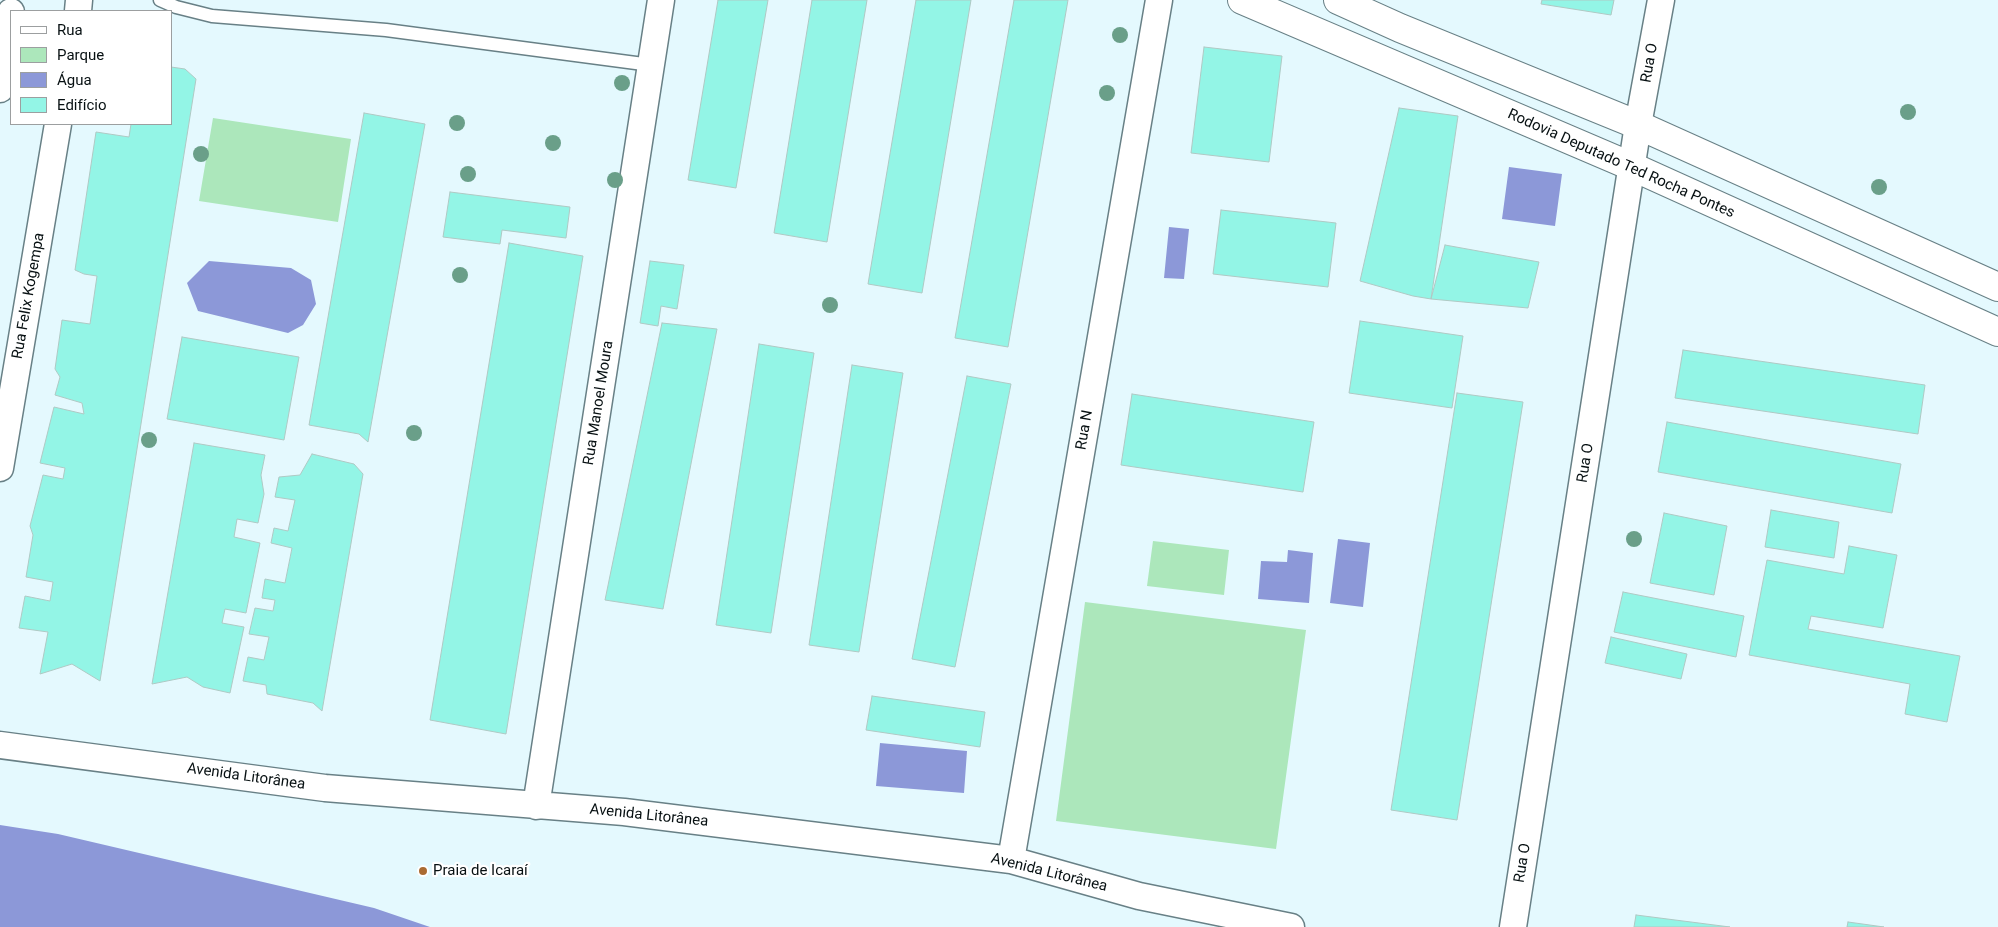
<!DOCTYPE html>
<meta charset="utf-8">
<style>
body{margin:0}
#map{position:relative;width:1998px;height:927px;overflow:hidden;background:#e4f9fe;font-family:Roboto,sans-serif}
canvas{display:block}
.legend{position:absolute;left:10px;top:10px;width:162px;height:115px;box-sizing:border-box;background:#fff;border:1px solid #9c9fa0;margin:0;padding:6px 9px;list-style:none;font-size:15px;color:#071012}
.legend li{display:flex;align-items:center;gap:10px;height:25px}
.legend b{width:25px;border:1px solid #9c9fa0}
</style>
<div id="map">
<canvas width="1998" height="927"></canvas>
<ul class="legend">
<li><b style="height:6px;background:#fff"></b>Rua</li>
<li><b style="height:14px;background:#ace7bb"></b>Parque</li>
<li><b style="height:14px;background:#8c98d8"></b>Água</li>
<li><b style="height:14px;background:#93f5e6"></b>Edifício</li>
</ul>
</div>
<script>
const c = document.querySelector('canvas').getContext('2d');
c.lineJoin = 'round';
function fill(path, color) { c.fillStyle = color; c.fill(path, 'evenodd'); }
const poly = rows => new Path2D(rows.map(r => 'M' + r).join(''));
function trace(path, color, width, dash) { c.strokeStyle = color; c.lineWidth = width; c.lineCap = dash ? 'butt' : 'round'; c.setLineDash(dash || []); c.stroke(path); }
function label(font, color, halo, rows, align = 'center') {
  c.font = font + ' Roboto,sans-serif'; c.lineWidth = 4.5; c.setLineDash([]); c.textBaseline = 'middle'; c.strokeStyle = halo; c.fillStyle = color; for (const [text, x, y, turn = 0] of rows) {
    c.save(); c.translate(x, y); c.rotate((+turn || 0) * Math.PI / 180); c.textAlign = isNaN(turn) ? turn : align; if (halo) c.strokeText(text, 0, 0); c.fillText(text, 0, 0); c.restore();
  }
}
const green = poly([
 [213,118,351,139,338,222,199,201],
 [1153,541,1229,550,1224,595,1147,586],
 [1085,602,1306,630,1276,849,1056,821]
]);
const water = poly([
 [1509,167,1562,174,1555,226,1502,219],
 [1169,227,1189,229,1184,279,1164,278],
 [209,261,291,268,311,280,316,304,303,325,288,333,198,311,187,283],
 [1338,539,1370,543,1363,607,1330,603],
 [1288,550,1313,553,1309,603,1258,599,1261,561,1287,562],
 [880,743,967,751,964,793,876,786],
 [0,825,58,834,374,908,430,927,0,927]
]);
const building = poly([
 [718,0,768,0,736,188,688,180,718,0],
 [812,0,867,0,827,242,774,233,812,0],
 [916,0,971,0,922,293,868,284,916,0],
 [1014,0,1068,0,1008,347,955,338,1014,0],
 [1542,0,1614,0,1611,15,1541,4,1542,0],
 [1204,47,1282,56,1269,162,1191,153,1204,47],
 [171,67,185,69,196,79,100,681,72,664,40,674,48,632,19,628,25,596,50,601,53,582,26,577,33,535,30,526,43,475,63,479,65,468,40,463,54,407,84,414,82,403,55,395,60,377,55,369,62,320,90,324,97,276,84,274,75,270,96,132,129,137,131,124,171,124,171,67],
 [1399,108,1458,116,1431,299,1413,296,1360,281,1399,108],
 [364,113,425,124,368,442,359,434,309,425,364,113],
 [450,192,570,207,566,238,502,230,500,244,443,237,450,192],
 [1221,210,1336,223,1328,287,1213,274,1221,210],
 [509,243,583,256,506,734,430,720,509,243],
 [1445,245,1539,262,1528,308,1431,299,1445,245],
 [650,261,684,265,677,309,661,306,658,326,640,323,650,261],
 [1360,321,1463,336,1452,408,1349,393,1360,321],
 [662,323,717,329,663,609,605,600,662,323],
 [182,337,299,357,284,440,167,419,182,337],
 [759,344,814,353,771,633,716,625,759,344],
 [1683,350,1925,385,1918,434,1675,398,1683,350],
 [852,365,903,373,859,652,809,645,852,365],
 [967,376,1011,384,955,667,912,659,967,376],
 [1457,393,1523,402,1457,820,1391,810,1457,393],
 [1132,394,1314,422,1303,492,1121,465,1132,394],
 [1667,422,1901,464,1892,513,1658,472,1667,422],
 [194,443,265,455,261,475,264,494,258,523,237,519,234,537,260,543,246,613,225,609,222,623,244,627,230,693,203,687,187,677,152,684,194,443],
 [312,454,354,464,363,474,322,711,313,703,267,694,266,685,243,681,248,657,264,660,269,637,249,634,255,608,273,611,275,600,262,598,265,579,285,583,292,548,271,543,274,528,288,531,295,500,275,497,279,477,300,475,312,454],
 [1771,510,1839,522,1834,558,1765,547,1771,510],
 [1664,513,1727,526,1714,595,1650,583,1664,513],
 [1849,546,1897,555,1883,628,1811,616,1808,629,1960,656,1947,722,1905,714,1910,684,1749,655,1767,560,1844,574,1849,546],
 [1623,592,1744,616,1736,657,1614,632,1623,592],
 [1611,637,1687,654,1681,679,1605,663,1611,637],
 [872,696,985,712,980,747,866,730,872,696],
 [1636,915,1730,927,1634,927,1636,915],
 [1848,922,1884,927,1847,927,1848,922]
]);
const service = poly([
 [160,0,176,7,212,16,386,30,651,65]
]);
const minor = poly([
 [78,11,79,0],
 [0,89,11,12],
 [0,468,58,124],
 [0,745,325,788,624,812,1011,860,1139,896,1291,927],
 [536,806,661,0],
 [1011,860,1159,0],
 [1513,927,1638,125,1661,0]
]);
const secondary = poly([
 [1242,0,1633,167,1998,332],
 [1338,0,1400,28,1638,125,1998,287]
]);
const trees = [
 [1120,35],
 [622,83],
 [1107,93],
 [1908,112],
 [457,123],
 [553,143],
 [201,154],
 [468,174],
 [615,180],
 [1879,187],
 [460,275],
 [830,305],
 [414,433],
 [149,440],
 [1634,539]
];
const markers = [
 [423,871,5,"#aa6b32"]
];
const streetNames = [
 ["Rua O",1650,63,-80],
 ["Rodovia Deputado Ted Rocha Pontes",1621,164,24],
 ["Rua Felix Kogempa",29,296,-80],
 ["Rua Manoel Moura",599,403,-81],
 ["Rua N",1085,430,-80],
 ["Rua O",1586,463,-81],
 ["Avenida Litorânea",246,777,8],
 ["Avenida Litorânea",649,816,6],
 ["Rua O",1523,863,-81],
 ["Avenida Litorânea",1049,873,14]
];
const poiNames = [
 ["Praia de Icaraí",433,871]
];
fill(green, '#ace7bb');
fill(water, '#8c98d8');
fill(building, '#93f5e6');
trace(building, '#afc9c4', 1);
trace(service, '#688086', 15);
trace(minor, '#688086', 29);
trace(secondary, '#688086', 30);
trace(service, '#fff', 12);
trace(minor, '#fff', 26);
trace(secondary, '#fff', 28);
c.fillStyle = '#6a9f89';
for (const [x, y] of trees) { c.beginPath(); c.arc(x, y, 8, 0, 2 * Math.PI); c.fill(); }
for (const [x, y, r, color] of markers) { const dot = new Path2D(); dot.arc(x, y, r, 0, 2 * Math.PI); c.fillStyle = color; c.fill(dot); trace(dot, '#fff', 2); }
label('15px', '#071012', '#fff', streetNames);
label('15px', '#071012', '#fff', poiNames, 'left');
</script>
